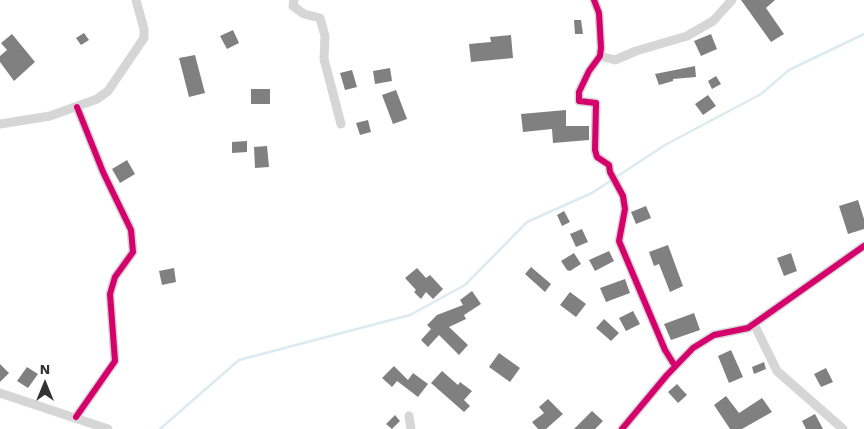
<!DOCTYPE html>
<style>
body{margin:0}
#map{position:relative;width:864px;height:429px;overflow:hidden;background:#fff;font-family:"Work Sans",sans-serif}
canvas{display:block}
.north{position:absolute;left:20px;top:359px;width:50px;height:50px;-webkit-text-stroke:4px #fff;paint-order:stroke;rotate:0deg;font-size:14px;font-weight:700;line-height:20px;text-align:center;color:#323232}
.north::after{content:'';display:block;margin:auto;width:18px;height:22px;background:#323232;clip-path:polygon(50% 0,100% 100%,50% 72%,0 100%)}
</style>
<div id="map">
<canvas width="864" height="429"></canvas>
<div class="north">N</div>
</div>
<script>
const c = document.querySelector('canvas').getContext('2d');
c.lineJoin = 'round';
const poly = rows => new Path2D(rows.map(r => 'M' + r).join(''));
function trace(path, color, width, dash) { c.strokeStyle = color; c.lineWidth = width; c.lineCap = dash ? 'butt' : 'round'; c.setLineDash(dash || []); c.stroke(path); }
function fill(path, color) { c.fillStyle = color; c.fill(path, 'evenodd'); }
const stream = poly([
 [160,429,239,360,410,315,465,285,527,222,592,193,665,145,761,94,789,70,864,34]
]);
const building = poly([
 [741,0,775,0,766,8,784,34,771,42],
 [574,20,581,20,583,34,575,34],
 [233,30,239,43,227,49,220,36],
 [84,33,89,40,81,45,76,38],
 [12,34,35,62,14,81,0,62,0,56,7,50,1,43],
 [711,34,717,49,701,56,694,41],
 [511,35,513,58,471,62,469,44,491,42,490,37],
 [195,55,205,93,189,97,179,58],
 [695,66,696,77,673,79,673,81,659,85,655,74],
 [390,68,392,81,375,84,373,71],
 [352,70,357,87,345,90,340,73],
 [716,76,721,84,712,89,708,81],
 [251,89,270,89,270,104,251,104],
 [396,90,407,119,393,124,382,95],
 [708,95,716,106,703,115,695,104],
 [566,110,566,126,589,126,589,140,553,143,552,129,523,132,521,114],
 [368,120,371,132,360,135,356,123],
 [247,141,247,152,232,153,232,142],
 [267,146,269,167,255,168,254,147],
 [127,160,135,174,120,183,112,169],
 [858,200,864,219,864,229,848,234,839,206],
 [646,206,651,218,636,224,631,212],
 [564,211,570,222,562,226,557,215],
 [582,229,588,242,576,247,570,234],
 [668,245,683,286,670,292,659,264,654,266,649,252],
 [609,251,614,261,595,271,589,260],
 [574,253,581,264,570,271,567,270,561,261],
 [791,253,797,271,784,276,777,258],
 [531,267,551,284,545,292,525,274],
 [174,268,176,282,162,285,159,271],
 [417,268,426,278,430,275,443,289,433,299,426,292,421,299,414,292,416,290,405,278],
 [625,279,630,293,606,302,600,288],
 [472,291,481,304,464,315,466,319,449,327,468,345,459,355,439,335,428,347,421,340,431,329,427,325,437,315,463,305,460,300],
 [570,292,586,304,576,317,560,305],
 [633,311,640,324,626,331,619,318],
 [694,313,700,330,671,340,664,324],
 [604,319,619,333,611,341,596,328],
 [731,350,743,377,729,383,718,356],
 [499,353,520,368,510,382,489,367],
 [764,362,766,369,754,374,752,367],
 [0,364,9,373,0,382],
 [394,366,408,380,413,373,428,384,418,397,397,381,392,387,382,378],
 [27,367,38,374,28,388,17,381],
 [826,368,833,382,821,387,814,374],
 [442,371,458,385,460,382,472,391,464,400,470,406,464,412,431,383],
 [677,384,687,395,678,403,668,392],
 [726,396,739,413,762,398,772,412,742,429,730,429,714,405],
 [548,399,563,414,546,429,538,429,532,422,544,413,539,407],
 [592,411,603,421,595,429,574,429],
 [815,414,823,429,806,429,802,421],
 [395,415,400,421,392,429,386,424]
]);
const street = poly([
 [294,0,293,6,304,14,320,18,325,36,324,59,341,124],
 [594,0,599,13,601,48,600,56,589,71,579,92,579,101,596,103,595,150,597,157,609,165,610,172,623,196,625,209,619,241,665,350,675,366],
 [600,56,615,60,636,51,687,36,713,21,732,0],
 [0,124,50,116,97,99,108,91,144,38,144,29,136,0],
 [754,324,777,371,843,429],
 [0,393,108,429],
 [409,416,411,429],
 [76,417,115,361,110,294,115,277,133,252,131,230,103,172,77,107],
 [622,429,667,375,693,348,714,335,748,328,864,246]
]);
const cycleway = poly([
 [594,0,599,13,601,48,600,56,589,71,579,92,579,101,596,103,595,150,597,157,609,165,610,172,623,196,625,209,619,241,665,350,675,366],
 [76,417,115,361,110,294,115,277,133,252,131,230,103,172,77,107],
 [622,429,667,375,693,348,714,335,748,328,864,246]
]);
trace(stream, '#dbebf1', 2.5);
fill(building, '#808080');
trace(street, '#d6d6d6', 9);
trace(cycleway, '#d6006c', 6);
</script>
